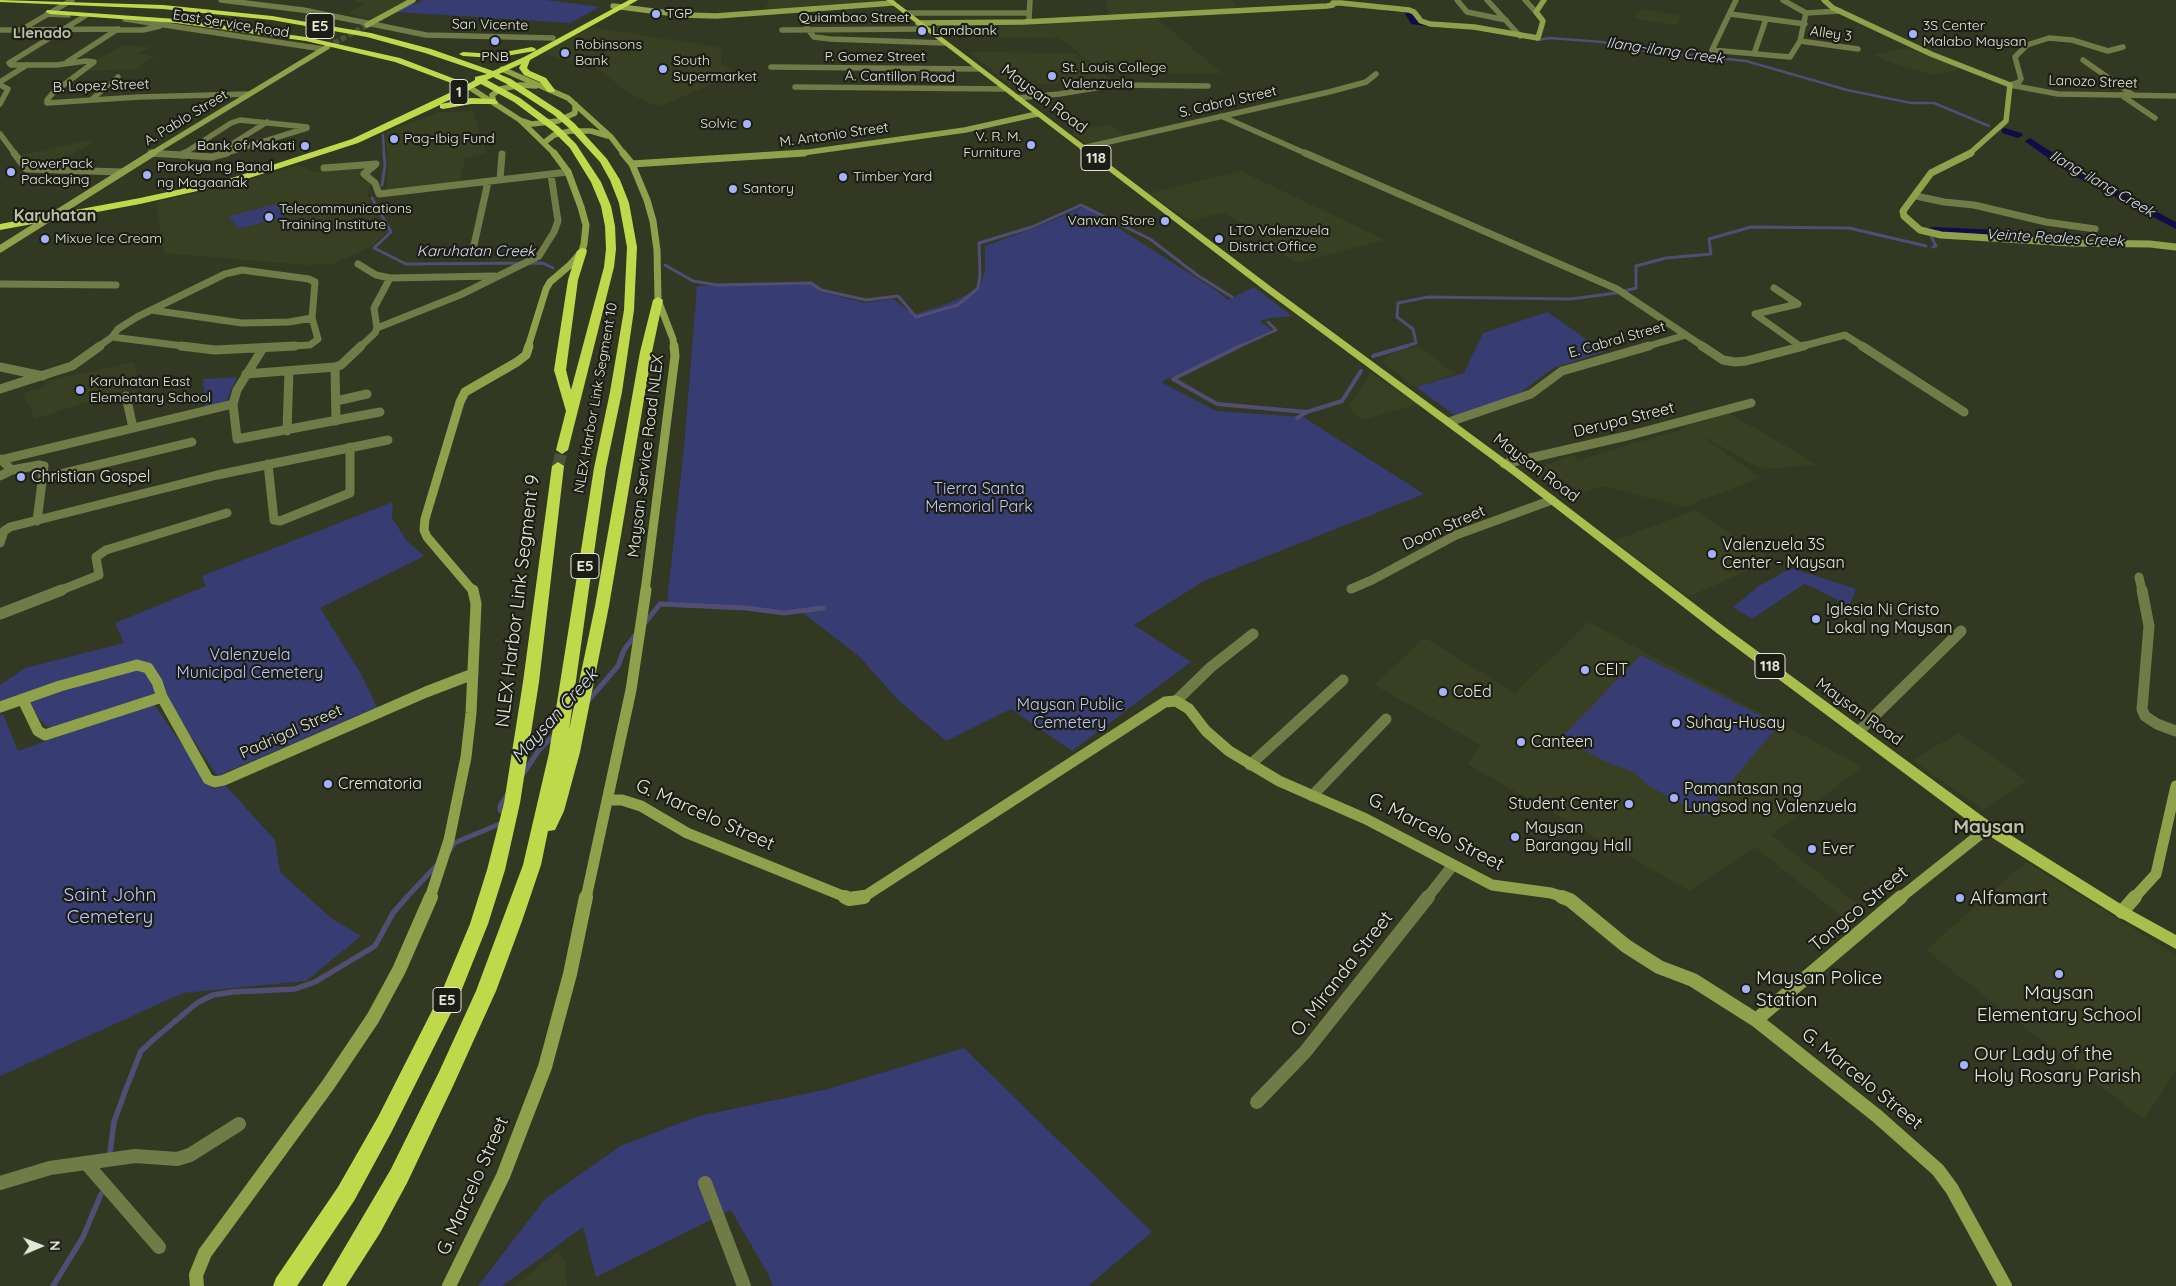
<!DOCTYPE html>
<style>
body{margin:0}
#map{position:relative;width:2176px;height:1286px;overflow:hidden;background:#333823;font-family:Quicksand,sans-serif}
canvas{display:block}
.north{position:absolute;left:15px;top:1221px;width:50px;height:50px;-webkit-text-stroke:4px #1c1e15;paint-order:stroke;rotate:89deg;font-size:14px;font-weight:700;line-height:20px;text-align:center;color:#e3e7da}
.north::after{content:'';display:block;margin:auto;width:18px;height:22px;background:#e3e7da;clip-path:polygon(50% 0,100% 100%,50% 72%,0 100%)}
</style>
<div id="map">
<canvas width="2176" height="1286"></canvas>
<div class="north">N</div>
</div>
<script>
const c = document.querySelector('canvas').getContext('2d');
c.lineJoin = 'round';
function fill(path, color) { c.fillStyle = color; c.fill(path, 'evenodd'); }
const poly = rows => new Path2D(rows.map(r => 'M' + r).join(''));
function trace(path, color, width, dash) { c.strokeStyle = color; c.lineWidth = width; c.lineCap = dash ? 'butt' : 'round'; c.setLineDash(dash || []); c.stroke(path); }
function label(font, color, halo, rows, align = 'center') {
  c.font = font + ' Quicksand,sans-serif'; c.lineWidth = 4.5; c.setLineDash([]); c.textBaseline = 'middle'; c.strokeStyle = halo; c.fillStyle = color; for (const [text, x, y, turn = 0] of rows) {
    c.save(); c.translate(x, y); c.rotate((+turn || 0) * Math.PI / 180); c.textAlign = isNaN(turn) ? turn : align; if (halo) c.strokeText(text, 0, 0); c.fillText(text, 0, 0); c.restore();
  }
}
const built = poly([
 [357,0,409,0,372,20,349,13,365,4,354,2],
 [770,0,883,0,886,2,764,11],
 [1105,0,1232,0,1237,8,1110,16],
 [1640,9,1682,16,1677,25,1633,18],
 [1157,18,1222,73,1103,73,1059,37,1051,28,1058,38,942,37,929,26,1048,25,1046,23],
 [592,27,722,48,721,65,739,73,658,107,635,96,589,64,560,59,543,53],
 [124,45,150,47,138,54,157,57,145,62,138,69,86,71,98,62,94,61],
 [1907,48,1962,69,1933,75,1892,63,1873,55],
 [969,52,1075,53,1115,83,1009,84],
 [473,111,487,153,465,158,460,182,387,190,388,168,386,132,439,112],
 [1110,124,1125,135,1086,144,1072,133],
 [89,140,95,142,43,168,27,168,17,156],
 [298,165,316,172,367,167,370,168,359,177,370,184,368,197,388,232,367,249,332,264,307,265,164,253,156,202,236,184],
 [1241,171,1385,240,1295,263,1225,212,1190,221,1148,193],
 [1419,347,1456,374,1415,387,1382,362,1393,352],
 [134,362,139,385,35,419,23,393,47,386,46,381],
 [1371,373,1417,404,1363,420,1348,407],
 [1727,412,1818,465,1761,469,1695,432,1761,478,1684,507,1602,486,1582,493,1542,467,1572,455,1578,460,1687,428,1683,425],
 [1695,510,1772,560,1688,597,1614,541],
 [1588,622,1863,767,1771,835,1867,912,1851,924,1755,847,1690,891,1467,764,1481,745,1374,685,1425,638,1515,693],
 [1958,733,2027,781,1983,810,1913,760],
 [2026,862,2176,955,2176,1071,2144,1120,1926,950],
 [558,1251,565,1262,567,1286,514,1286]
]);
const green = poly([
 [422,0,546,0,600,7,570,23,395,12,410,4,419,3],
 [276,204,284,217,238,229,229,216],
 [1084,206,1217,291,1228,300,1254,287,1292,316,1271,318,1260,321,1272,330,1161,382,1216,411,1303,417,1424,494,1204,581,1134,625,1191,662,1072,751,1011,709,946,741,897,699,860,657,803,613,667,603,684,447,697,286,816,284,818,291,865,303,893,299,914,315,947,304,979,289,985,272,985,246,1040,226],
 [1548,312,1604,352,1553,368,1520,393,1457,417,1416,387,1464,373,1483,333],
 [237,377,225,404,205,408,203,379],
 [393,502,392,518,407,541,424,556,320,608,360,672,377,707,217,776,163,694,66,727,48,727,40,720,30,702,5,699,0,701,0,685,25,668,124,643,115,623,206,586,202,576],
 [1791,568,1856,589,1849,606,1813,587,1804,584,1752,619,1733,607,1759,586],
 [1641,655,1779,725,1719,796,1705,817,1649,786,1634,772,1608,763,1561,738],
 [153,703,213,789,225,785,275,840,280,872,331,918,361,936,306,981,183,993,0,1076,0,715,3,714,18,751],
 [964,1048,1152,1232,1088,1286,773,1286,768,1274,731,1210,596,1277,583,1227,502,1286,478,1286,545,1199,622,1145,699,1116,828,1089]
]);
const streamFar4 = poly([
 [1537,40,1550,38,1602,42,1638,50,1746,61,1847,90,1911,103,1934,103,1989,126],
 [383,135,384,154]
]);
const streamFar3 = poly([
 [382,185,385,165,384,153],
 [372,198,391,232,374,248,406,264,543,263,553,268],
 [1931,236,1936,246,1933,247],
 [665,265,693,281,717,285,811,283,821,290,866,300,898,296,916,317,958,305,978,288,980,276,979,243,1032,227,1081,205,1150,239,1197,275,1232,297],
 [1238,347,1276,330,1268,322],
 [1403,347,1416,343,1413,329,1397,317,1398,303,1428,297,1571,299,1616,293,1636,288,1636,266,1666,258,1711,254,1709,239,1751,227,1849,228,1926,246]
]);
const streamFar2 = poly([
 [1240,346,1173,379,1217,404,1307,412],
 [1373,356,1407,346],
 [1297,418,1307,412,1342,401,1361,371]
]);
const streamFar1 = poly([
 [644,624,660,604,746,608,784,613,823,608],
 [587,702,618,666,624,650,636,634],
 [521,777,539,750,555,734],
 [506,815,500,810,500,806,507,795],
 [450,850,454,843,502,823],
 [406,898,437,865]
]);
const stream = poly([
 [110,1152,114,1122,126,1089,141,1051,154,1039,197,1003,213,995,233,992,295,989,315,982,375,946,393,913,407,897],
 [53,1286,83,1237,101,1194]
]);
const canal = poly([
 [1385,7,1410,8,1417,20,1441,24,1445,26,1441,28,1411,24,1404,12,1385,11,1385,7],
 [2005,128,2021,133,2023,135,2018,138,2002,133,2002,129,2005,128],
 [2030,138,2079,170,2176,222,2176,229,2071,174,2027,143,2025,141,2030,138]
]);
const river = poly([
 [1934,227,1997,230,2004,232,2006,236,2004,240,1997,242,1928,236,1925,232,1928,228,1934,227]
]);
const secondaryTunnel = poly([
 [327,47,367,25]
]);
const highwayTunnel = poly([
 [558,466,562,450]
]);
const streetFar4 = poly([
 [221,0,303,10,426,35,553,38],
 [1457,0,1467,12,1506,20],
 [1487,0,1520,36],
 [1525,0,1536,12],
 [1736,0,1712,50,1790,57,1800,41,1806,13],
 [1783,0,1806,13],
 [905,13,1029,13],
 [1806,13,1840,11],
 [47,14,68,15],
 [1730,14,1805,24],
 [85,16,9,63,11,65,56,65,86,61,94,62,53,93,47,100,47,103,139,97,249,94],
 [125,19,323,49],
 [1029,19,1030,0],
 [807,28,814,37,830,39,944,43],
 [0,30,118,29],
 [21,30,72,0],
 [117,30,143,30,160,26],
 [782,30,926,29],
 [1800,41,1858,49],
 [1754,54,1766,19],
 [2083,60,2133,95],
 [67,62,118,29],
 [771,67,978,69],
 [0,82,27,65],
 [0,85,8,89,0,104],
 [2010,85,2058,94,2176,96],
 [2010,85,2019,82,2021,79,2015,57,2027,45,2049,38,2072,40,2108,51,2123,47],
 [795,87,1004,89],
 [2121,95,2155,118],
 [1017,98,1059,94,1114,85,1208,86],
 [92,99,118,77],
 [1221,116,1307,154],
 [0,134,15,154],
 [1082,148,1329,92,1366,82,1376,74],
 [221,151,267,122],
 [151,153,163,154],
 [183,154,231,123,240,120,307,127],
 [223,154,307,128]
]);
const streetFar3 = poly([
 [14,153,26,169,122,172],
 [151,153,212,157,227,153],
 [1305,153,1617,289,1704,347],
 [181,155,185,153],
 [324,168,376,164,364,174,375,183,379,194,568,172],
 [500,180,502,154],
 [1916,196,1944,202,1974,205,2046,222,2095,229],
 [472,254,488,182],
 [358,264,376,275,390,278,494,276],
 [0,284,116,285],
 [1774,288,1798,304,1755,314,1800,346],
 [151,310,242,323,289,322,312,318],
 [377,328,374,308,390,278],
 [112,337,191,347],
 [112,337,118,329,137,317,225,274,242,270,309,279,315,282,312,318,318,339,310,345,272,347],
 [98,347,112,337],
 [360,347,375,333,377,328,460,295,539,256,554,232,558,221,551,175],
 [1645,347,1686,335],
 [1799,347,1845,335,1864,347]
]);
const streetFar2 = poly([
 [181,346,215,350,295,346],
 [1702,346,1723,360,1735,362,1746,361,1804,346],
 [1862,346,1964,412],
 [263,348,237,390,233,404,237,439,380,412],
 [0,367,43,376],
 [335,367,336,421],
 [246,374,335,367,341,365,361,346],
 [0,389,72,366,100,346],
 [126,396,133,428],
 [336,401,367,394],
 [1449,422,1531,394,1562,371,1649,346],
 [287,431,289,371],
 [0,459,12,470,39,465,44,466,37,521],
 [1,460,233,404],
 [268,464,274,520,280,521,350,493,350,447],
 [1504,464,1631,435,1751,403],
 [0,476,12,470],
 [43,478,192,442],
 [0,543,4,531,10,527,217,475,388,440],
 [2139,577,2142,591],
 [1351,589,1372,580,1456,535,1552,500],
 [59,591,99,575,96,557,106,550,227,513]
]);
const streetFar1 = poly([
 [2142,590,2149,626,2142,709,2145,716,2157,724,2176,731],
 [0,614,62,590],
 [1176,701,1211,667,1253,634],
 [1858,732,1961,631],
 [1250,765,1343,680],
 [1312,796,1386,719],
 [1427,898,1453,865]
]);
const street = poly([
 [1257,1102,1305,1052,1428,897],
 [86,1163,159,1247],
 [0,1183,50,1168,135,1156,177,1159,190,1155,239,1124],
 [705,1183,744,1286]
]);
const secondaryFar4 = poly([
 [1824,0,1833,8,1931,54,2010,85,2006,121,1969,154],
 [613,6,684,15,716,16,893,3],
 [918,23,1024,22,1327,6,1333,5,1333,3,1341,3,1409,10,1414,12,1421,21,1430,24,1474,27,1538,38,1543,21,1536,12,1544,0],
 [367,25,413,0],
 [502,69,568,98,611,137,624,154],
 [469,87,520,120,555,154],
 [494,102,492,95,501,89,520,85,536,86],
 [523,121,532,124,558,121,575,113,575,104],
 [545,142,554,135,570,131,591,131,608,136],
 [151,154,327,47],
 [795,154,965,130,1037,114]
]);
const secondaryFar3 = poly([
 [623,153,632,164,647,200,653,221,657,250,658,300,673,339,674,347],
 [1971,153,1931,173,1903,211,1904,216,1920,230,1941,235,2071,243,2150,244,2176,247],
 [632,164,804,153],
 [0,249,153,153],
 [528,347,546,289,550,282,570,265,582,251,584,244,586,225,581,207,568,172,554,153]
]);
const secondaryFar2 = poly([
 [473,591,427,537,424,530,425,519,460,402,465,392,517,362,526,355,529,346],
 [645,591,675,356,674,346]
]);
const secondaryFar1 = poly([
 [23,700,38,731,45,735,162,697,208,779,215,782,224,780,426,692,473,674],
 [0,707,60,686,137,665,148,668,157,682,162,697],
 [608,800,622,800,641,806,687,833,848,898],
 [430,898,449,840,466,757,471,713,476,604,473,590],
 [586,898,631,690,646,590],
 [862,898,1165,702,1176,701,1189,709,1206,731,1229,751,1279,781,1366,819,1492,885,1551,893,1566,898],
 [1900,898,1988,828],
 [2134,898,2156,874,2176,786]
]);
const secondary = poly([
 [845,897,849,899,864,897],
 [1562,897,1570,900,1626,946,1659,967,1693,980,1756,1020,1877,1116,1938,1170,1952,1189,2005,1286],
 [2122,912,2135,897],
 [1756,1020,1901,897],
 [197,1286,196,1275,205,1253,328,1085,373,1018,399,970,431,897],
 [449,1286,503,1176,545,1067,570,974,586,897]
]);
const primary = poly([
 [886,0,893,0,1270,286,1521,471,1726,628,1993,824,2127,908,2176,935,2176,949,2117,916,1983,832,1718,634,1513,475,1264,290,886,0]
]);
const highway = poly([
 [0,0,163,5,272,16,371,33,431,49,493,71,524,57,629,0,638,0,530,60,527,68,530,71,546,78,555,90,554,92,548,92,540,82,524,75,519,68,521,64,499,74,511,79,560,111,575,124,607,159,620,180,629,203,637,247,634,310,622,392,606,468,569,730,595,606,640,352,653,300,658,297,663,300,652,352,609,606,580,752,564,811,555,830,548,831,541,865,522,921,496,991,453,1086,407,1183,380,1233,346,1286,322,1286,391,1169,439,1072,476,991,523,865,549,753,594,468,610,392,624,310,627,247,619,203,610,180,600,162,569,128,554,115,505,83,493,77,487,80,520,98,559,127,576,144,601,182,611,206,615,226,616,249,614,267,568,450,562,454,556,450,566,411,554,370,568,280,577,251,582,248,586,249,587,251,578,280,566,370,571,390,604,267,606,249,605,226,601,206,591,182,570,148,553,131,514,102,481,84,441,104,471,98,494,99,498,102,497,104,471,104,443,109,440,108,440,105,358,143,237,182,140,204,0,230,0,224,140,198,232,178,352,139,462,87,395,62,306,41,176,23,50,14,46,12,47,10,176,19,306,37,400,58,468,84,475,80,475,77,487,74,425,53,367,37,272,20,163,9,0,2,0,0],
 [532,47,536,49,535,51,494,58,463,56,459,54,463,52,494,54,532,47],
 [558,462,564,466,539,682,520,803,505,870,488,924,458,999,392,1131,354,1201,297,1286,273,1286,276,1278,338,1187,378,1117,442,991,470,924,487,870,504,803,523,682,552,466,558,462]
]);
const markers = [
 [656,14,5,"#a6b1fc"],
 [922,31,5,"#a6b1fc"],
 [1913,34,5,"#a6b1fc"],
 [495,41,5,"#a6b1fc"],
 [565,53,5,"#a6b1fc"],
 [663,69,5,"#a6b1fc"],
 [1052,76,5,"#a6b1fc"],
 [747,124,5,"#a6b1fc"],
 [394,139,5,"#a6b1fc"],
 [1031,145,5,"#a6b1fc"],
 [305,146,5,"#a6b1fc"],
 [11,172,5,"#a6b1fc"],
 [147,175,5,"#a6b1fc"],
 [843,177,5,"#a6b1fc"],
 [733,189,5,"#a6b1fc"],
 [269,217,5,"#a6b1fc"],
 [1165,221,5,"#a6b1fc"],
 [45,239,5,"#a6b1fc"],
 [1219,239,5,"#a6b1fc"],
 [80,390,5,"#a6b1fc"],
 [21,477,5,"#a6b1fc"],
 [1712,554,5,"#a6b1fc"],
 [1816,619,5,"#a6b1fc"],
 [1585,670,5,"#a6b1fc"],
 [1443,692,5,"#a6b1fc"],
 [1676,723,5,"#a6b1fc"],
 [1521,742,5,"#a6b1fc"],
 [328,784,5,"#a6b1fc"],
 [1674,798,5,"#a6b1fc"],
 [1629,804,5,"#a6b1fc"],
 [1515,837,5,"#a6b1fc"],
 [1812,849,5,"#a6b1fc"],
 [1960,898,5,"#a6b1fc"],
 [2059,974,5,"#a6b1fc"],
 [1746,989,5,"#a6b1fc"],
 [1964,1065,5,"#a6b1fc"]
];
const farPoinames = [
 ["TGP",666,14],
 ["3S Center",1923,26],
 ["Malabo Maysan",1923,42],
 ["Landbank",932,31],
 ["Robinsons",575,45],
 ["Bank",575,61],
 ["PNB",495,57,"center"],
 ["South",673,61],
 ["Supermarket",673,77],
 ["St. Louis College",1062,68],
 ["Valenzuela",1062,84],
 ["Solvic",737,124,"right"],
 ["V. R. M.",1021,137,"right"],
 ["Furniture",1021,153,"right"],
 ["Pag-Ibig Fund",404,139],
 ["Bank of Makati",295,146,"right"],
 ["PowerPack",21,164],
 ["Packaging",21,180],
 ["Parokya ng Banal",157,167],
 ["ng Magaanak",157,183],
 ["Timber Yard",853,177],
 ["Santory",743,189],
 ["Telecommunications",279,209],
 ["Training Institute",279,225],
 ["Vanvan Store",1155,221,"right"],
 ["LTO Valenzuela",1229,231],
 ["District Office",1229,247],
 ["Mixue Ice Cream",55,239],
 ["Karuhatan East",90,382],
 ["Elementary School",90,398]
];
const farStreetnames = [
 ["Quiambao Street",854,18],
 ["East Service Road",231,24,9],
 ["San Vicente",490,25,1],
 ["Alley 3",1831,34,8],
 ["P. Gomez Street",875,57],
 ["A. Cantillon Road",900,77,1],
 ["Lanozo Street",2093,82,2],
 ["B. Lopez Street",101,86,-2],
 ["S. Cabral Street",1228,102,-13],
 ["A. Pablo Street",186,118,-31],
 ["M. Antonio Street",834,135,-8],
 ["E. Cabral Street",1617,340,-16],
 ["NLEX Harbor Link Segment 10",596,398,-80]
];
const shields = [
 [320,26,28],
 [459,92,18],
 [1096,158,30],
 [585,566,28],
 [1770,666,30],
 [447,1000,28]
];
const shieldNames = [
 ["E5",320,26],
 ["1",459,92],
 ["118",1096,158],
 ["E5",585,566],
 ["118",1770,666],
 ["E5",447,1000]
];
const farNeighbourhoodnames = [
 ["Llenado",42,33]
];
const farWaternames = [
 ["Ilang-ilang Creek",1665,51,8],
 ["Ilang-ilang Creek",2102,184,30],
 ["Veinte Reales Creek",2055,238,3],
 ["Karuhatan Creek",476,251]
];
const streetNames = [
 ["Maysan Road",1044,99,37],
 ["Derupa Street",1624,420,-14],
 ["Maysan Service Road NLEX",646,456,-83],
 ["Maysan Road",1536,468,37],
 ["Doon Street",1444,528,-24],
 ["Maysan Road",1859,712,36],
 ["Padrigal Street",291,732,-24]
];
const farQuarternames = [
 ["Karuhatan",55,216]
];
const poiNames = [
 ["Christian Gospel",31,477],
 ["Valenzuela 3S",1722,545],
 ["Center - Maysan",1722,563],
 ["Iglesia Ni Cristo",1826,610],
 ["Lokal ng Maysan",1826,628],
 ["CEIT",1595,670],
 ["CoEd",1453,692],
 ["Suhay-Husay",1686,723],
 ["Canteen",1531,742],
 ["Crematoria",338,784],
 ["Pamantasan ng",1684,789],
 ["Lungsod ng Valenzuela",1684,807],
 ["Student Center",1619,804,"right"],
 ["Maysan",1525,828],
 ["Barangay Hall",1525,846],
 ["Ever",1822,849]
];
const parkNames = [
 ["Tierra Santa",979,489],
 ["Memorial Park",979,507],
 ["Valenzuela",250,655],
 ["Municipal Cemetery",250,673],
 ["Maysan Public",1070,705],
 ["Cemetery",1070,723]
];
const waterNames = [
 ["Maysan Creek",555,716,-48]
];
const nearStreetnames = [
 ["NLEX Harbor Link Segment 9",518,601,-83],
 ["G. Marcelo Street",705,815,24],
 ["G. Marcelo Street",1436,832,27],
 ["Tongco Street",1859,909,-40],
 ["O. Miranda Street",1342,974,-52],
 ["G. Marcelo Street",1862,1079,39],
 ["G. Marcelo Street",473,1186,-66]
];
const quarterNames = [
 ["Maysan",1989,827]
];
const nearParknames = [
 ["Saint John",110,895],
 ["Cemetery",110,917]
];
const nearPoinames = [
 ["Alfamart",1970,898],
 ["Maysan Police",1756,978],
 ["Station",1756,1000],
 ["Maysan",2059,993,"center"],
 ["Elementary School",2059,1015,"center"],
 ["Our Lady of the",1974,1054],
 ["Holy Rosary Parish",1974,1076]
];
fill(built, '#393f23');
fill(green, '#373c73');
trace(streamFar4, '#514d74', 2.5);
trace(streamFar3, '#514d74', 3);
trace(streamFar2, '#514d74', 4);
trace(streamFar1, '#514d74', 5);
trace(stream, '#514d74', 5.5);
fill(canal, '#120b49');
fill(river, '#120b49');
trace(secondaryTunnel, '#4d523e', 5.5, [5.5, 2.5]);
trace(highwayTunnel, '#4d523e', 12, [12, 6]);
trace(streetFar4, '#707b47', 5.5);
trace(streetFar3, '#707b47', 7);
trace(streetFar2, '#707b47', 9);
trace(streetFar1, '#707b47', 11);
trace(street, '#707b47', 14);
trace(secondaryFar4, '#90a14b', 5.5);
trace(secondaryFar3, '#90a14b', 7);
trace(secondaryFar2, '#90a14b', 9);
trace(secondaryFar1, '#90a14b', 11);
trace(secondary, '#90a14b', 14);
fill(primary, '#a9be4c');
fill(highway, '#c0d94b');
for (const [x, y, r, color] of markers) { const dot = new Path2D(); dot.arc(x, y, r, 0, 2 * Math.PI); c.fillStyle = color; c.fill(dot); trace(dot, '#1c1e15', 2); }
label('14px', '#e3e7da', '#1c1e15', farPoinames, 'left');
label('14px', '#e3e7da', '#1c1e15', farStreetnames);
for (const [x, y, w] of shields) { const box = new Path2D(); box.roundRect(x - w / 2, y - 12.5, w, 25, 4); c.fillStyle = '#1c1e15'; c.fill(box); trace(box, '#e3e7da', 1); }
label('bold 15px', '#e3e7da', null, shieldNames);
label('bold 15px', '#bcc2a9', '#1c1e15', farNeighbourhoodnames);
label('italic 15px', '#daddf1', '#1c1e15', farWaternames);
label('16px', '#e3e7da', '#1c1e15', streetNames);
label('bold 16px', '#bcc2a9', '#1c1e15', farQuarternames);
label('16px', '#e3e7da', '#1c1e15', poiNames, 'left');
label('16px', '#bcc5ff', '#1c1e15', parkNames);
label('italic 18px', '#daddf1', '#1c1e15', waterNames);
label('19px', '#e3e7da', '#1c1e15', nearStreetnames);
label('bold 19px', '#bcc2a9', '#1c1e15', quarterNames);
label('19px', '#bcc5ff', '#1c1e15', nearParknames);
label('19px', '#e3e7da', '#1c1e15', nearPoinames, 'left');
</script>
